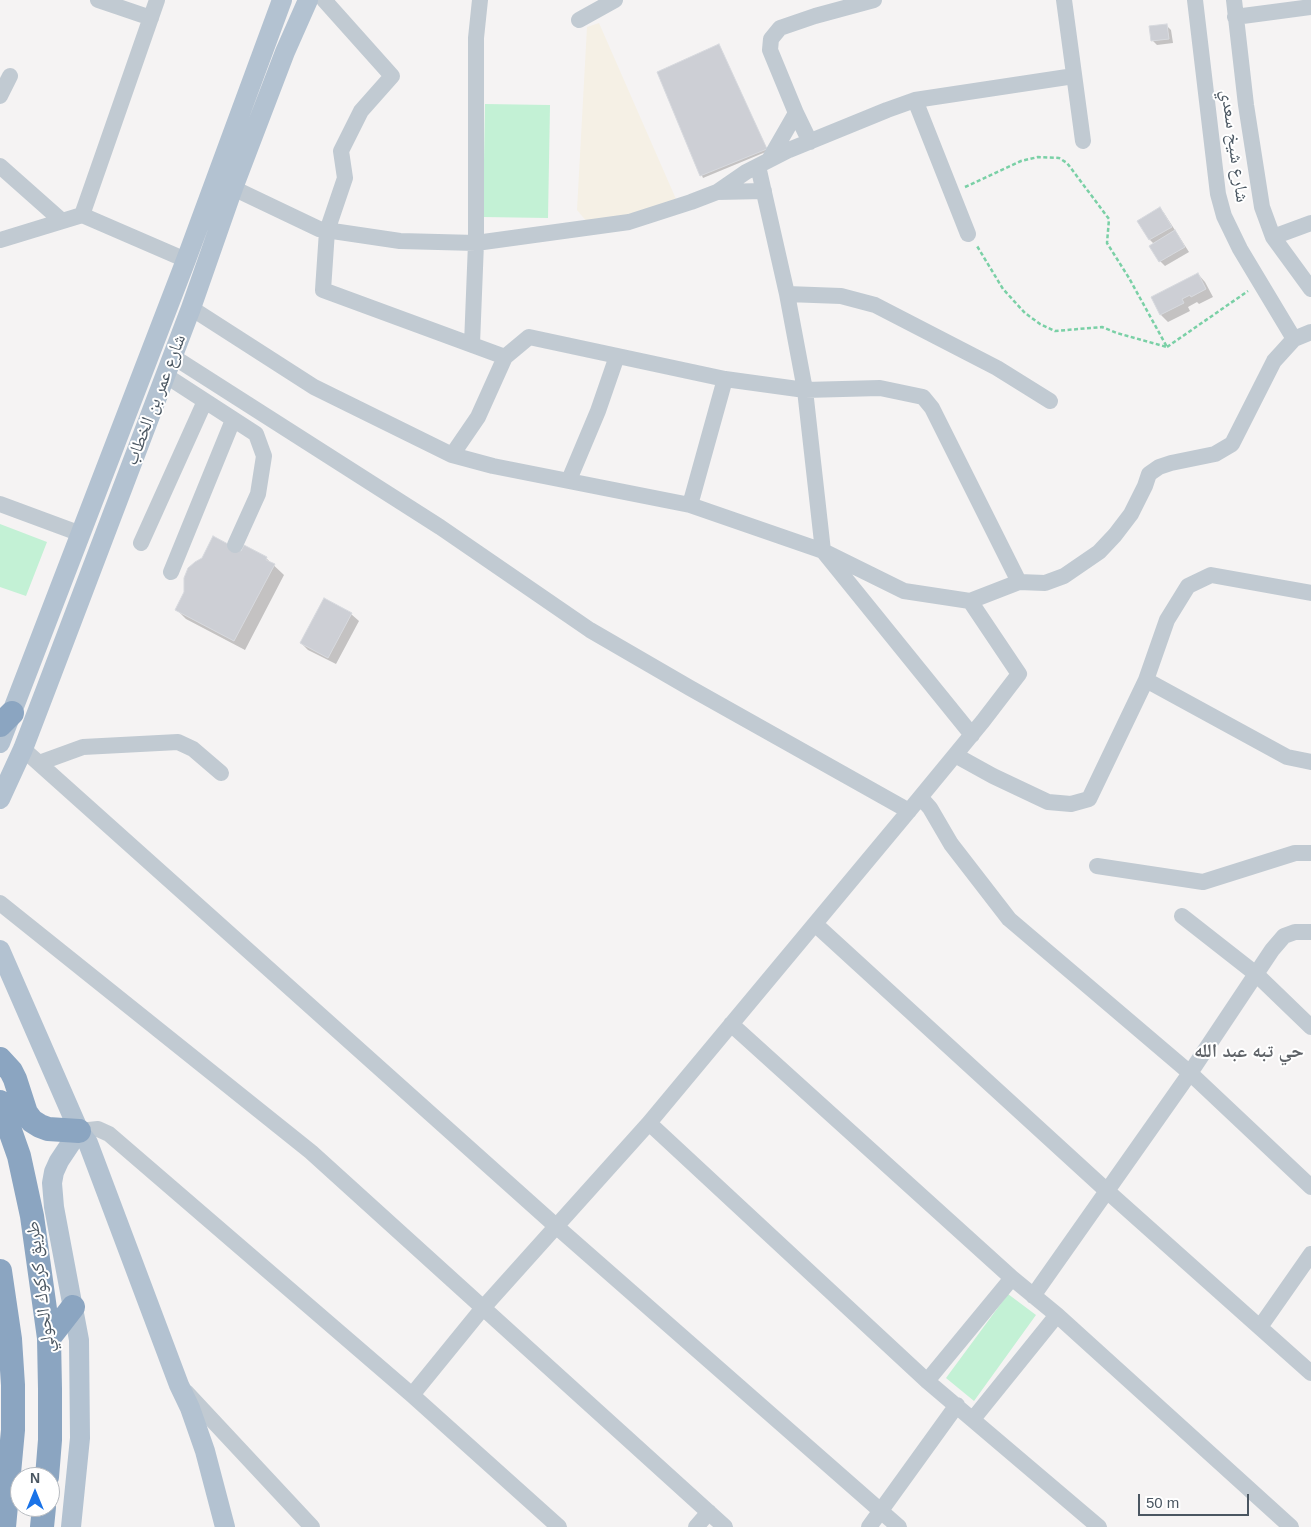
<!DOCTYPE html>
<meta charset="utf-8">
<style>
body{margin:0}
#map{position:relative;width:1311px;height:1527px;overflow:hidden;background:#f5f3f3;font-family:Helvetica,sans-serif}
canvas{display:block}
.north{position:absolute;left:10px;top:1467px;width:50px;height:50px;box-sizing:border-box;background:#fff;border:1px solid #b7bbc0;border-radius:50%;rotate:0deg;font-size:14px;font-weight:700;line-height:20px;text-align:center;color:#4a5661}
.north::after{content:'';display:block;margin:auto;width:18px;height:22px;background:#1a73e8;clip-path:polygon(50% 0,100% 100%,50% 72%,0 100%)}
.scale{position:absolute;left:1138px;top:1494px;width:111px;height:22px;box-sizing:border-box;border:2px solid #4a5661;border-top:0;padding-left:6px;font-size:15px;line-height:18px;white-space:nowrap;color:#4a5661;-webkit-text-stroke:4px #fff;paint-order:stroke}
</style>
<div id="map">
<canvas width="1311" height="1527"></canvas>
<div class="north">N</div>
<div class="scale">50 m</div>
</div>
<script>
const c = document.querySelector('canvas').getContext('2d');
c.lineJoin = 'round';
function fill(path, color) { c.fillStyle = color; c.fill(path, 'evenodd'); }
const poly = rows => new Path2D(rows.map(r => 'M' + r).join(''));
function trace(path, color, width, dash) { c.strokeStyle = color; c.lineWidth = width; c.lineCap = dash ? 'butt' : 'round'; c.setLineDash(dash || []); c.stroke(path); }
function label(font, color, halo, rows, align = 'center') {
  c.font = font + ' Helvetica,"Noto Naskh Arabic",sans-serif'; c.lineWidth = 4; c.setLineDash([]); c.textBaseline = 'middle'; c.strokeStyle = halo; c.fillStyle = color; for (const [text, x, y, turn = 0] of rows) {
    c.save(); c.translate(x, y); c.rotate((+turn || 0) * Math.PI / 180); c.textAlign = isNaN(turn) ? turn : align; if (halo) c.strokeText(text, 0, 0); c.fillText(text, 0, 0); c.restore();
  }
}
const green = poly([
 [485,104,550,105,548,218,483,217],
 [0,524,47,542,26,596,0,587],
 [1008,1294,1036,1315,974,1401,946,1378]
]);
const sand = poly([
 [599,23,676,199,629,216,587,222,577,210,587,27]
]);
const shadow = poly([
 [1166,25,1171,30,1173,43,1157,45,1153,41],
 [719,46,768,151,703,178,659,73],
 [1159,209,1164,213,1189,252,1165,266,1160,261,1154,244,1150,240,1139,221],
 [1198,274,1205,282,1213,297,1199,304,1197,302,1188,307,1190,311,1168,322,1161,315,1152,297],
 [242,553,266,558,284,575,245,650,186,619,176,609,185,593],
 [351,614,359,621,336,664,308,650,301,643]
]);
const building = poly([
 [1167,24,1169,39,1151,41,1149,26,1167,24],
 [719,44,767,149,700,176,657,72,719,44],
 [1160,207,1172,227,1149,240,1137,221,1160,207],
 [1175,230,1185,247,1159,262,1149,246,1175,230],
 [1198,273,1206,289,1191,297,1190,295,1182,299,1184,303,1160,315,1151,297,1198,273],
 [213,536,241,551,244,545,267,557,266,560,275,564,234,641,175,610,184,592,184,578,188,568,195,562,202,558,213,536],
 [324,598,352,613,328,658,300,643,324,598]
]);
const path = poly([
 [965,187,1021,161,1038,157,1059,158,1067,163,1109,219,1107,243,1129,278,1167,347,1117,333,1102,327,1055,331,1040,324,1025,313,1003,289,977,246],
 [1167,347,1248,291]
]);
const minor = poly([
 [98,0,151,18],
 [324,0,392,76,361,111,341,151,345,178,327,231,323,290,505,357],
 [1064,0,1083,141],
 [1195,0,1218,194,1224,216,1240,249,1294,339],
 [1234,0,1246,105,1262,207,1273,237,1311,289],
 [1235,17,1311,7],
 [579,20,615,0],
 [0,96,10,76],
 [915,100,968,234],
 [796,113,810,142],
 [769,160,796,113,770,50,771,39,780,28,815,16,874,0],
 [0,166,62,221],
 [758,166,787,294,805,390,823,551,904,591,970,601,1019,582,1045,583,1064,576,1099,552,1115,535,1131,514,1145,486,1149,474,1159,467,1171,463,1215,454,1232,444,1274,361,1294,339,1311,332],
 [233,188,319,229,400,241,476,243,629,222,691,202,717,192,746,172,789,150,887,110,915,100,1074,76],
 [717,192,764,191],
 [82,215,157,0],
 [1273,237,1311,223],
 [0,240,82,215,186,260],
 [787,294,841,296,875,305,997,368,1050,401],
 [191,308,314,387,452,455,493,466,690,505,823,551,972,735],
 [472,344,476,243,476,38,480,0],
 [172,356,440,527,590,630,690,688,909,811],
 [165,375,256,434,264,456,258,494,235,545],
 [452,455,478,417,505,357,529,337,725,379,805,390,880,388,923,397,932,408,1019,582],
 [569,480,598,411,617,356],
 [0,504,81,534],
 [690,505,725,379],
 [141,543,205,401],
 [171,572,233,420],
 [1146,680,1287,757,1311,762],
 [23,749,557,1227,899,1527],
 [955,755,993,776,1048,802,1071,804,1089,799,1146,680,1167,620,1188,586,1211,575,1311,593],
 [39,763,83,747,178,742,193,749,221,773],
 [921,798,930,808,951,844,1009,919,1190,1073,1311,1187],
 [1097,866,1203,882,1295,853,1311,853],
 [0,903,311,1152,725,1527],
 [1182,916,1256,974,1311,1027],
 [815,924,1107,1191,1311,1373],
 [731,1024,1012,1278,1057,1315,1291,1527],
 [649,1123,927,1381,1099,1527],
 [79,1131,98,1129,109,1134,412,1395,559,1527],
 [1033,1296,1190,1073,1272,950,1284,936,1295,932,1311,932],
 [1260,1327,1311,1254],
 [927,1381,1012,1278],
 [186,1392,312,1527],
 [412,1395,482,1309,649,1123,913,806,983,721,1019,674,970,601],
 [973,1419,1057,1315],
 [696,1527,709,1512],
 [869,1527,957,1405]
]);
const major = poly([
 [0,743,186,260,282,0],
 [0,799,23,749,46,689,191,308,233,188,285,52,308,0],
 [0,950,79,1131,88,1143,179,1385,190,1408,205,1451,225,1527],
 [71,1527,80,1438,79,1340,54,1207,52,1183,54,1172,59,1161,79,1131]
]);
const highway = poly([
 [0,725,12,713],
 [0,1059,11,1071,15,1079,26,1113,32,1121,40,1126,48,1129,79,1131],
 [0,1102,19,1156,32,1216,49,1338,50,1389,50,1440,47,1477],
 [0,1271,10,1339,13,1385,13,1430,4,1527],
 [49,1338,73,1307],
 [42,1527,44,1507]
]);
const streetNames = [
 ["شارع شيخ سعدي",1234,146,82],
 ["شارع عمر بن الخطاب",156,400,-69],
 ["طريق كركوك الحولي",41,1287,-97]
];
const neighbourhoodNames = [
 ["حي تبه عبد الله",1249,1052]
];
fill(green, '#c3f1d5');
fill(sand, '#f5f0e5');
fill(shadow, '#0003');
fill(building, '#cdcfd5');
trace(building, '#d7d9de', 1);
trace(path, '#7ad0a6', 2.5, [4, 2.5]);
trace(minor, '#c1cad2', 16);
trace(major, '#b3c2d1', 20);
trace(highway, '#8ba5c1', 24);
label('18px', '#4a5661', '#fff', streetNames);
label('bold 19px', '#5f6368', '#fff', neighbourhoodNames);
</script>
